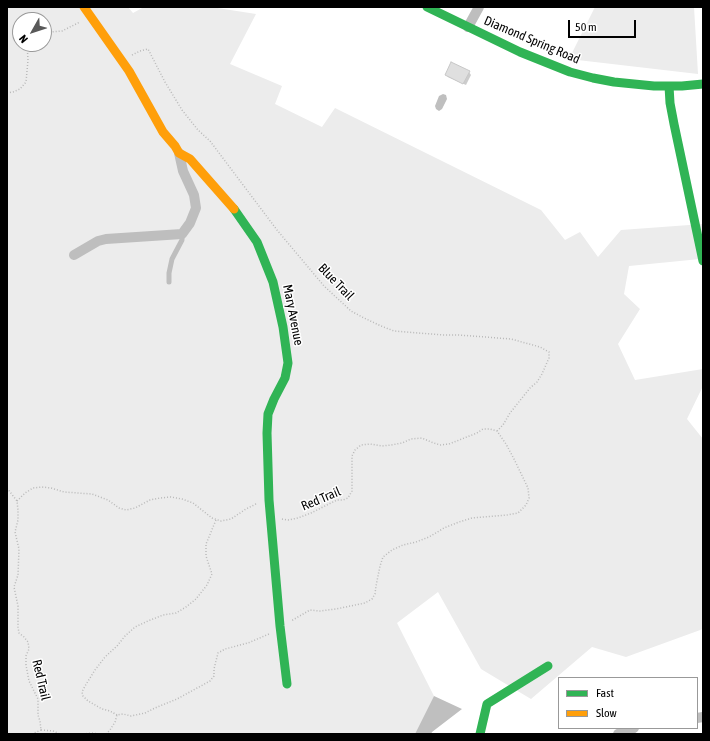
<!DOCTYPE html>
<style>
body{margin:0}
#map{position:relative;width:710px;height:741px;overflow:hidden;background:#fff;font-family:"Asap Condensed",sans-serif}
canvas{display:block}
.frame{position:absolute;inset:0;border:8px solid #000;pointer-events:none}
.legend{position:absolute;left:558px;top:677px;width:140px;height:52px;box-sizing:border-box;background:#fff;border:1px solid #999;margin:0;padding:5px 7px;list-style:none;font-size:12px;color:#000}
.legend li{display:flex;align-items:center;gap:8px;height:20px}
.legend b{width:20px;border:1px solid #999}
.north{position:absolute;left:12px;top:12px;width:40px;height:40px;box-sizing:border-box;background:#fff;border:1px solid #999;border-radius:50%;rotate:231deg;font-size:11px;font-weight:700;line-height:16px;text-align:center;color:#000}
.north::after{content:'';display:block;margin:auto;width:14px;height:18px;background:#595959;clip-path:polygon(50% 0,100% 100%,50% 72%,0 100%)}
.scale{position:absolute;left:568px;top:20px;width:68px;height:18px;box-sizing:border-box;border:2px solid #000;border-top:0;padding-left:5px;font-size:12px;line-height:14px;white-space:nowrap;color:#000;-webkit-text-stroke:3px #fff;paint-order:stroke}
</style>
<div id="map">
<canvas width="710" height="741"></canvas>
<div class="frame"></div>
<ul class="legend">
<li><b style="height:5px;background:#30b455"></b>Fast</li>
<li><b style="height:5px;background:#ff9f0a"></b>Slow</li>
</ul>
<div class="north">N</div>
<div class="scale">50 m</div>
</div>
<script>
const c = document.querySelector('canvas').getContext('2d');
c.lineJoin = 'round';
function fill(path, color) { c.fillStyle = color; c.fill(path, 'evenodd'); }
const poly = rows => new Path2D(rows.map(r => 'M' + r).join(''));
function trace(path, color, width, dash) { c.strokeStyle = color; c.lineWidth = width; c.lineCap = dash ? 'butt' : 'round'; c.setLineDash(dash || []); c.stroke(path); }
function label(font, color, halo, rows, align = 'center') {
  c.font = font + ' "Asap Condensed",sans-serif'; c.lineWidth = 3; c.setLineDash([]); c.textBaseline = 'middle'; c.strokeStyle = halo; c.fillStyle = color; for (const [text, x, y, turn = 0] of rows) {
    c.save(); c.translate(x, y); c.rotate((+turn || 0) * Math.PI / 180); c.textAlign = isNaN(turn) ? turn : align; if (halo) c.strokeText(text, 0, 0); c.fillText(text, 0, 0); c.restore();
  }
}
const green = poly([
 [7,7,128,7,133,13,144,7,211,7,256,14,230,64,282,86,275,104,322,127,335,108,541,210,565,240,580,232,598,257,621,230,703,224,703,255,700,259,629,266,624,294,640,309,618,344,635,380,703,369,703,386,687,419,703,439,703,629,626,657,592,647,531,699,481,669,438,592,397,623,434,696,415,734,7,734],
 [20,20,44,20,44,44,20,44],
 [595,7,694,7,698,74,569,59]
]);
const water = poly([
 [443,94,446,95,447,99,442,109,439,111,436,109,435,106,439,96],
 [434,696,462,709,432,732,431,734,415,734]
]);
const shadow = poly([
 [469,72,471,75,466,85,448,77,446,74]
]);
const building = poly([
 [451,62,470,71,463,84,445,75,451,62]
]);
const path = poly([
 [44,34,50,32,62,31,80,22],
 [132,55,140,51,148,49,165,82,182,110,198,130,210,141,277,230,324,286,351,311,364,318,381,326,394,331,443,335,459,335,511,339,540,347,549,352,549,358,542,374,537,382,530,388,510,413,503,425,497,431],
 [7,93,13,92,20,89,26,82,28,60,27,44],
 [7,488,17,501,18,510,18,520,15,532,19,549,18,575,14,587,18,606,18,627,19,633,24,637,28,642,29,649,26,656,26,665,29,681,38,699,38,715,40,721,41,730],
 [17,501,25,493,33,488,42,487,51,488,64,492,92,494,108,500,119,508,126,510,135,508,150,500,160,498,171,497,182,499,193,503,212,518,221,521,231,519,246,509,256,504,258,504],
 [282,519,288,520,298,518,311,513,337,500,343,500,348,498,352,491,352,456,355,450,361,445,370,444,382,446,391,445,402,443,411,439,422,438,431,442,440,445,449,444,477,433,483,429,490,429,497,431,506,444,514,459,528,488,529,498,526,505,518,513,507,515,472,518,459,522,444,528,429,537,416,542,403,545,392,550,383,557,380,566,376,586,375,594,372,599,365,603,336,609,320,611,310,610,291,621],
 [117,715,110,711,102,709,88,701,83,696,82,692,85,686,95,670,105,657,117,646,125,636,135,627,148,621,163,615,176,613,186,607,196,599,207,585,212,574,206,556,206,544,216,520],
 [41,730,53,731,60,734],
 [32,734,41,730],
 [83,734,91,733,99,734],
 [106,734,110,730,115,722,117,715,123,714,131,716,145,713,155,708,177,699,210,681,214,676,214,669,218,653,225,649,248,643,269,634]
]);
const lane = poly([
 [169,282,169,273,172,259,182,240,182,234]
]);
const street = poly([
 [468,27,479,7],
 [74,255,98,241,106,239,182,234,190,223,196,208,194,195,183,171,179,153],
 [697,718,703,717],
 [618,734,634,728]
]);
const fast = poly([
 [427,7,520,52,570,72,593,78,614,82,654,86,682,86,703,84],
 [669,86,670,103,674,124,703,261],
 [234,209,257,242,273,282,283,327,288,363,285,378,274,399,268,414,267,433,269,500,280,626,287,684],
 [480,734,487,704,548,666]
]);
const slow = poly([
 [84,7,129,71,163,132,175,146,179,153,190,159,234,209]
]);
const streetNames = [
 ["Diamond Spring Road",532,40,23],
 ["Blue Trail",336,282,46],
 ["Mary Avenue",293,315,79],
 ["Red Trail",321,499,-23],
 ["Red Trail",41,680,77]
];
fill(green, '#ececec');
fill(water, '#bfbfbf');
fill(shadow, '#0003');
fill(building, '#dfdfdf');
trace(building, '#c7c7c7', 1);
trace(path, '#b9b9b9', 1.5, [1, 2]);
trace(lane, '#bebebe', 5);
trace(street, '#bebebe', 10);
trace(fast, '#30b455', 9);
trace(slow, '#ff9f0a', 9);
label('13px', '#000', '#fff', streetNames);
</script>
